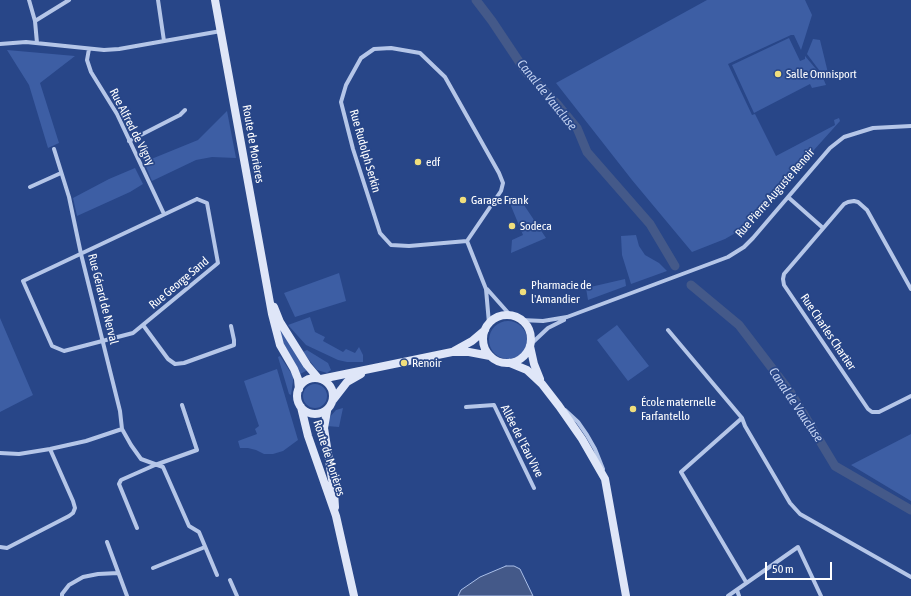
<!DOCTYPE html>
<meta charset="utf-8">
<style>
body{margin:0}
#map{position:relative;width:911px;height:596px;overflow:hidden;background:#284688;font-family:"Asap Condensed",sans-serif}
canvas{display:block}
.scale{position:absolute;left:765px;top:562px;width:67px;height:18px;box-sizing:border-box;border:2px solid #fff;border-top:0;padding-left:5px;font-size:12px;line-height:14px;white-space:nowrap;color:#fff;-webkit-text-stroke:3px #284688;paint-order:stroke}
</style>
<div id="map">
<canvas width="911" height="596"></canvas>
<div class="scale">50 m</div>
</div>
<script>
const c = document.querySelector('canvas').getContext('2d');
c.lineJoin = 'round';
function fill(path, color) { c.fillStyle = color; c.fill(path, 'evenodd'); }
const poly = rows => new Path2D(rows.map(r => 'M' + r).join(''));
function trace(path, color, width, dash) { c.strokeStyle = color; c.lineWidth = width; c.lineCap = dash ? 'butt' : 'round'; c.setLineDash(dash || []); c.stroke(path); }
function label(font, color, halo, rows, align = 'center') {
  c.font = font + ' "Asap Condensed",sans-serif'; c.lineWidth = 3.5; c.setLineDash([]); c.textBaseline = 'middle'; c.strokeStyle = halo; c.fillStyle = color; for (const [text, x, y, turn = 0] of rows) {
    c.save(); c.translate(x, y); c.rotate((+turn || 0) * Math.PI / 180); c.textAlign = isNaN(turn) ? turn : align; if (halo) c.strokeText(text, 0, 0); c.fillText(text, 0, 0); c.restore();
  }
}
const green = poly([
 [707,0,805,0,812,15,801,50,794,35,791,35,728,64,752,115,755,114,776,156,835,125,834,120,839,118,840,121,744,228,725,239,692,252,632,180,556,83],
 [789,38,800,61,805,59,805,56,816,69,823,78,826,85,812,88,810,84,754,113,732,65],
 [813,39,820,40,829,77,825,78,807,54],
 [7,50,75,56,40,83,59,143,48,148,29,85],
 [227,111,236,158,212,157,196,160,152,181,144,162,198,140],
 [135,168,143,184,130,192,77,216,73,198,109,179],
 [513,201,524,205,546,238,511,253,512,240,523,235,511,206],
 [636,235,639,246,645,255,659,263,667,271,631,284,622,255,621,236],
 [339,273,346,301,295,317,284,293],
 [625,279,626,286,588,300,586,288],
 [310,317,315,332,325,337,323,341,343,352,346,349,355,353,359,347,363,355,363,362,347,362,338,360,306,345,288,325],
 [0,318,33,395,0,412],
 '489 340a19 19 0 1 1 38 0a19 19 0 1 1-38 0Z',
 [617,325,649,366,628,381,597,340],
 [280,327,308,370,300,374,287,355,278,330],
 [307,350,328,363,331,370,327,373,317,370,303,352],
 [280,356,293,376,293,381,291,395,289,394,278,357],
 [277,369,298,440,283,451,273,454,264,454,256,450,248,448,240,448,238,441,257,434,255,429,259,426,244,381],
 '303 396a12 12 0 1 1 24 0a12 12 0 1 1-24 0Z',
 [343,408,339,427,327,426,329,418,336,410],
 [911,434,911,501,851,465]
]);
const water = poly([
 [506,566,514,566,520,569,533,596,458,596,461,590,480,577,506,566]
]);
const canal = poly([
 [476,0,492,21,526,72,558,105,577,128,587,152,650,224,675,266],
 [691,285,739,325,791,393,835,466,911,510]
]);
const street = poly([
 [29,0,35,21,37,43],
 [158,0,164,41],
 [35,21,69,0],
 [0,44,26,42,104,50,119,49,221,31],
 [89,49,87,60,91,72,117,114,164,214],
 [129,141,174,118,180,115,185,110],
 [54,149,69,197,81,254,120,411,122,429,131,445,141,459,163,467,189,526,199,532,217,575],
 [30,187,61,173],
 [788,197,823,228],
 [197,199,207,203,218,263,133,333,64,351,52,346,23,281,197,199],
 [467,241,409,246,391,245,380,233,353,149,341,102,346,85,361,58,374,49,391,48,420,53,445,77,499,173,503,183,501,191,467,241,486,289,489,323],
 [487,289,511,316],
 [911,289,867,210,858,202,854,201,848,202,844,204,784,274,783,279,784,285,868,409,872,412,879,412,911,396],
 [521,320,543,321,567,317,728,257,744,247,753,238,830,148,844,137,873,128,911,126],
 [143,325,168,359,175,364,184,363,234,345,234,340,231,326],
 [668,330,742,418,745,426,790,503,800,514,911,577],
 [531,344,548,328,564,320],
 [466,407,494,405,534,488],
 [565,410,578,422,587,435,595,449,603,469],
 [742,418,681,472,746,582],
 [0,453,19,454,50,449,86,441,122,429],
 [137,528,119,484,121,480,155,465,197,450,182,405],
 [107,542,127,596],
 [0,547,7,548,69,516,73,513,75,508,73,501,50,449],
 [153,568,205,547],
 [230,580,237,596],
 [737,590,739,596],
 [62,596,62,594,69,585,83,577,98,574,118,573],
 [728,596,798,547,821,596]
]);
const secondary = poly([
 [215,0,272,314,280,345,294,369,298,379,299,389],
 [274,307,280,322,307,365,318,378],
 '483 339a24 24 0 1 1 48 0a24 24 0 1 1-48 0Z',
 [530,346,534,364,540,379],
 [454,351,472,341,485,330],
 [510,363,527,370,542,384,559,406,582,439,605,479,626,596],
 '297 396a18 18 0 1 1 36 0a18 18 0 1 1-36 0Z',
 [321,379,452,352,469,352,490,356],
 [333,400,347,382,361,374],
 [301,407,308,436,336,516,354,596],
 [327,411,324,428,334,492,335,507]
]);
const markers = [
 [778,74,4,"#f0de7c"],
 [418,162,4,"#f0de7c"],
 [463,200,4,"#f0de7c"],
 [512,226,4,"#f0de7c"],
 [523,292,4,"#f0de7c"],
 [404,363,4,"#f0de7c"],
 [633,409,4,"#f0de7c"]
];
const poiNames = [
 ["Salle Omnisport",786,74],
 ["edf",426,162],
 ["Garage Frank",471,200],
 ["Sodeca",520,226],
 ["Pharmacie de",531,285],
 ["l'Amandier",531,299],
 ["Renoir",412,363],
 ["École maternelle",641,402],
 ["Farfantello",641,416]
];
const streetNames = [
 ["Rue Alfred de Vigny",132,127,63],
 ["Route de Morières",253,144,80],
 ["Rue Rudolph Serkin",365,151,74],
 ["Rue Pierre Auguste Renoir",775,193,-49],
 ["Rue George Sand",179,283,-40],
 ["Rue Gérard de Nerval",103,299,76],
 ["Rue Charles Chartier",828,332,56],
 ["Allée de l'Eau Vive",522,441,63],
 ["Route de Morières",329,458,72]
];
const waterNames = [
 ["Canal de Vaucluse",547,95,51],
 ["Canal de Vaucluse",796,405,56]
];
fill(green, '#3d5ea4');
fill(water, '#445989');
trace(water, '#aabfe9', 1);
trace(canal, '#445989', 9);
trace(street, '#b5c6e8', 4);
trace(secondary, '#dfe6f8', 8);
for (const [x, y, r, color] of markers) { const dot = new Path2D(); dot.arc(x, y, r, 0, 2 * Math.PI); c.fillStyle = color; c.fill(dot); trace(dot, '#284688', 1.5); }
label('12px', '#fff', '#284688', poiNames, 'left');
label('12px', '#fff', '#284688', streetNames);
label('italic 13px', '#c1d0f0', '#284688', waterNames);
</script>
